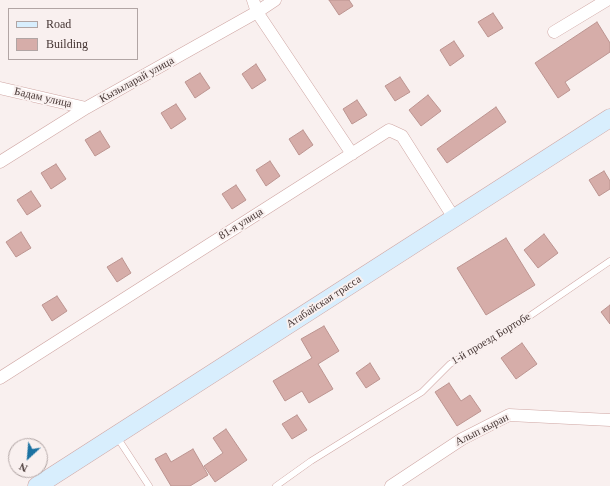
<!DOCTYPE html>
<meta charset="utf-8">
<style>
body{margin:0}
#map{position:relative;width:610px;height:486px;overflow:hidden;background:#f9f0ef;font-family:"Times New Roman",serif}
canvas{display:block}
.legend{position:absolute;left:8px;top:8px;width:130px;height:52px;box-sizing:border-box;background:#f9f0ef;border:1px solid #b1a5a4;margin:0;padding:5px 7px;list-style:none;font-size:12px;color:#453533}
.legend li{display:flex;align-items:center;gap:8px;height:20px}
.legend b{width:20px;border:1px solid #b1a5a4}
.north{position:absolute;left:8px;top:438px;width:40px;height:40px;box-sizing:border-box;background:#f9f0ef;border:1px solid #b1a5a4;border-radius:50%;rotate:206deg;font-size:11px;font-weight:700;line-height:16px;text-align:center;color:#453533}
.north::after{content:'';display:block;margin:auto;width:14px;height:18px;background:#1b72a2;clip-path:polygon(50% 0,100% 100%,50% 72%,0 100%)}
</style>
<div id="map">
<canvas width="610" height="486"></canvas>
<ul class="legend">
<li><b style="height:5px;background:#d8eefd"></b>Road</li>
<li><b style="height:11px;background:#d6ada9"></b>Building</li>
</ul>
<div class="north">N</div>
</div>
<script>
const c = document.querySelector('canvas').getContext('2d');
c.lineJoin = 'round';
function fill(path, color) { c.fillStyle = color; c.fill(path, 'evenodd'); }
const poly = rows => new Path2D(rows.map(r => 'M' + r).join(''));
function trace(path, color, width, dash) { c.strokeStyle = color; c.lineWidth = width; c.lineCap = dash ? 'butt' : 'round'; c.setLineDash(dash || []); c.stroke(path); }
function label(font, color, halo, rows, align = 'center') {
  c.font = font + ' "Times New Roman",serif'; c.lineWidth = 4; c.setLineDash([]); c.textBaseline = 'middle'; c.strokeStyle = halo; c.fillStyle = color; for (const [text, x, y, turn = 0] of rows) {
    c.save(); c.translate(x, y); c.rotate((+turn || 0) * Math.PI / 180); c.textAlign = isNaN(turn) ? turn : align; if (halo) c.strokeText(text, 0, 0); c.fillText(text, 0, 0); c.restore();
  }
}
const building = poly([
 [329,0,349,0,353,6,339,15,329,0],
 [493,13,503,28,488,37,478,22,493,13],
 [597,22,610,43,610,52,565,82,570,90,558,98,535,63,597,22],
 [454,41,464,56,450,66,440,50,454,41],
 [256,64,266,80,252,89,242,74,256,64],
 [200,73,210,88,195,98,185,82,200,73],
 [400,77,410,92,395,101,385,86,400,77],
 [428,95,441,111,421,126,409,110,428,95],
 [357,100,367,115,352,124,343,109,357,100],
 [176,104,186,119,171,129,161,113,176,104],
 [496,107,506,122,447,163,437,149,496,107],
 [303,130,313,145,299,155,289,139,303,130],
 [100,131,110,147,95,156,85,140,100,131],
 [270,161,280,176,266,186,256,170,270,161],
 [56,164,66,179,51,189,41,173,56,164],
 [604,171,610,181,610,189,599,196,589,180,604,171],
 [236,185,246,200,232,209,222,194,236,185],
 [31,191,41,206,27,215,17,200,31,191],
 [21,232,31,248,16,257,6,242,21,232],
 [544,234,558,253,538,268,524,250,544,234],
 [506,238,535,285,486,315,457,268,506,238],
 [122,258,131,273,117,282,107,267,122,258],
 [57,296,67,311,52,321,42,305,57,296],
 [610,305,610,324,601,312,610,305],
 [324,326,339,351,318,364,333,389,309,403,302,391,285,401,273,381,312,358,301,339,324,326],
 [522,343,537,364,516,379,501,358,522,343],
 [370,363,380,379,366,388,356,373,370,363],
 [449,383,461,401,470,395,481,411,457,426,435,392,449,383],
 [297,415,307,430,292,439,282,424,297,415],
 [226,429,247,460,215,482,204,466,223,453,213,438,226,429],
 [193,449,208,475,190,486,171,486,155,459,166,453,171,462,193,449]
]);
const lane = poly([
 [117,437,149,486],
 [276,486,311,461,422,392,450,364,518,324,610,261]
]);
const street = poly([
 [253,0,257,12,352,154],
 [554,32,607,0],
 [0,88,86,108],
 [0,162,86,108,257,12,275,0],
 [0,378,389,130,402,136,454,218],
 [391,486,462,439,509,415,610,420]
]);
const secondary = poly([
 [37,486,610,118]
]);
const streetNames = [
 ["Кызыларай улица",137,80,-29],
 ["Бадам улица",43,98,13],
 ["81-я улица",241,224,-32],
 ["Атабайская трасса",324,302,-33],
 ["1-й проезд Бортобе",491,339,-31],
 ["Алып кыран",482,430,-27]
];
fill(building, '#d6ada9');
trace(building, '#bc9490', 1);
trace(lane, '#cfa6a3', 7);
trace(street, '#cfa6a3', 13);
trace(secondary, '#cfa6a3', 19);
trace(lane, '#fff', 6);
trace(street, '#fff', 12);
trace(secondary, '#d8eefd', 18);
label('11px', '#453533', '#f9f0ef', streetNames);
</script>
